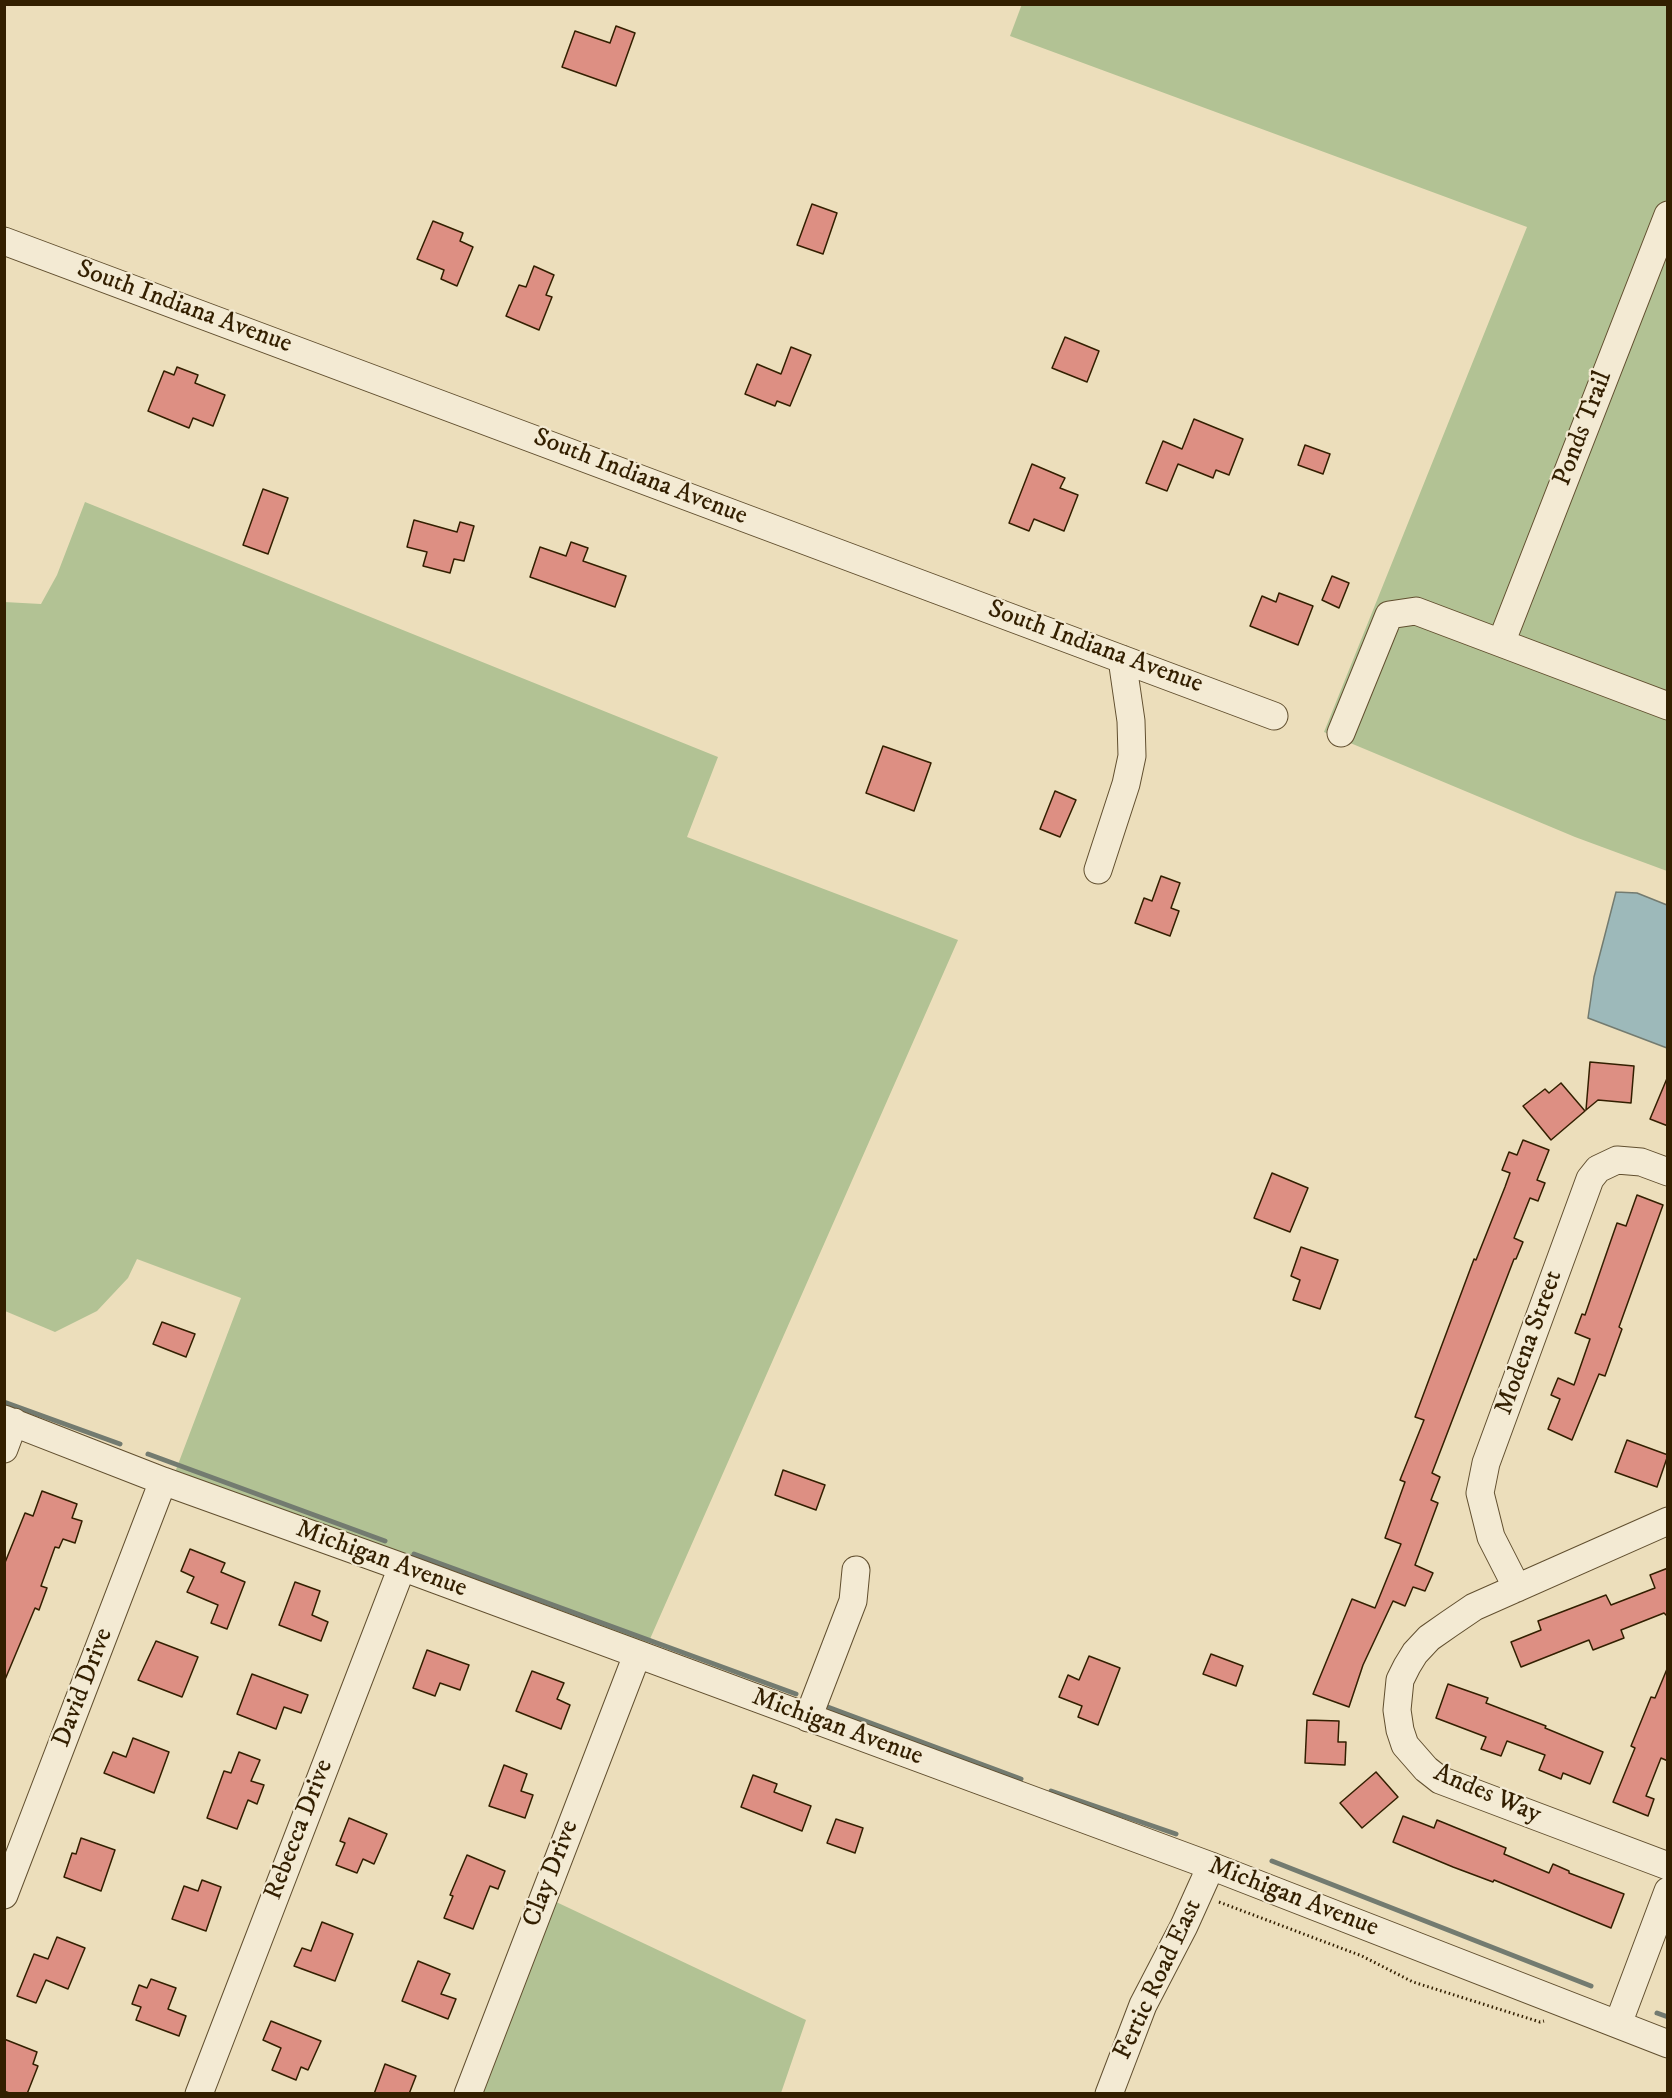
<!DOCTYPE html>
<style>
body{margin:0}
#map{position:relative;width:1672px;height:2098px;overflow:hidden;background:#ecdebb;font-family:"IM FELL DW Pica",serif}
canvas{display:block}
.frame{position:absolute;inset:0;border:6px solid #331f00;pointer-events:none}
</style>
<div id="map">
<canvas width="1672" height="2098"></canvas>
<div class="frame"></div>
</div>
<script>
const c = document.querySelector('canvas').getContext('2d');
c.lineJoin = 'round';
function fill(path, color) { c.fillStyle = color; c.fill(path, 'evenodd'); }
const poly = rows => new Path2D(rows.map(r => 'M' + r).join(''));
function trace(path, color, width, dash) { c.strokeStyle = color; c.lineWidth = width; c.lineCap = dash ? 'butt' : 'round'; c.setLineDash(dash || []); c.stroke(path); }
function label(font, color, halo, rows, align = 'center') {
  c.font = font + ' "IM FELL DW Pica",serif'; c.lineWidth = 4.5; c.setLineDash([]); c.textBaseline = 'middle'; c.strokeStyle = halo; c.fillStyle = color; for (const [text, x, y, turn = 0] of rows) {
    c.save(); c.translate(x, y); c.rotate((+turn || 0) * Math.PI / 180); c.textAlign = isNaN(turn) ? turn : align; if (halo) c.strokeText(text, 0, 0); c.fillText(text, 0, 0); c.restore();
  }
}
const green = poly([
 [1022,4,1667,5,1667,871,1575,837,1324,732,1527,227,1010,36],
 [85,502,718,757,687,837,958,940,646,1648,174,1475,241,1298,137,1259,128,1278,97,1311,55,1332,5,1311,4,602,41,604,57,575],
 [552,1900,806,2020,781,2093,478,2094]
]);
const water = poly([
 [1616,892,1637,893,1667,905,1667,1048,1588,1018,1594,977,1616,892]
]);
const stream = poly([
 [4,1402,120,1444],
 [148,1454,385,1541],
 [414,1554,796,1694],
 [825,1706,1021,1779],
 [1051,1791,1176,1834],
 [1272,1861,1591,1986],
 [1657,2013,1668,2017]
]);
const building = poly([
 [616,26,635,33,616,86,562,67,575,31,610,43,616,26],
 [812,204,837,213,823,254,797,245,812,204],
 [433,221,463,233,460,241,473,247,457,286,441,279,444,270,417,259,433,221],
 [534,266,554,275,546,295,552,297,539,330,506,316,519,285,526,287,534,266],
 [1065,337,1099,351,1087,382,1052,368,1065,337],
 [791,347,811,355,790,406,777,401,775,406,745,394,757,364,781,374,791,347],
 [177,367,198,375,195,383,225,395,213,426,193,418,189,428,148,411,164,371,174,375,177,367],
 [1194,419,1243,439,1229,475,1216,470,1213,478,1178,464,1167,491,1146,483,1163,441,1182,449,1194,419],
 [1305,445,1330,454,1323,474,1298,465,1305,445],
 [1032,464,1065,478,1060,488,1078,495,1064,531,1034,519,1029,531,1009,523,1032,464],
 [263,489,288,498,268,554,243,545,263,489],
 [414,520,457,532,460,522,474,526,464,561,454,559,450,573,423,566,427,552,407,547,414,520],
 [571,542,588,548,583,561,626,576,615,607,530,577,540,547,566,556,571,542],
 [1332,576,1349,583,1339,608,1322,600,1332,576],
 [1279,593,1313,606,1298,645,1250,626,1262,596,1276,602,1279,593],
 [883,746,931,763,914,811,866,793,883,746],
 [1055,791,1076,800,1060,837,1040,829,1055,791],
 [1161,876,1180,883,1171,908,1179,911,1170,936,1135,923,1144,898,1152,901,1161,876],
 [1590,1062,1634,1066,1631,1103,1598,1100,1586,1110,1590,1062],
 [1668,1076,1668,1126,1650,1119,1668,1076],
 [1561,1083,1585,1111,1551,1140,1523,1106,1545,1089,1549,1093,1561,1083],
 [1523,1140,1549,1150,1537,1180,1545,1183,1538,1201,1530,1198,1514,1238,1523,1242,1516,1259,1514,1259,1432,1473,1440,1477,1431,1500,1438,1503,1415,1565,1433,1573,1425,1591,1413,1587,1405,1606,1393,1601,1363,1665,1349,1707,1313,1694,1352,1599,1375,1608,1401,1544,1385,1538,1405,1482,1400,1480,1424,1420,1415,1417,1474,1259,1476,1260,1505,1187,1510,1173,1502,1170,1509,1152,1517,1155,1523,1140],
 [1272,1173,1308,1188,1290,1232,1254,1218,1272,1173],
 [1637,1195,1663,1205,1619,1327,1622,1329,1605,1376,1599,1374,1572,1440,1548,1429,1560,1399,1551,1395,1558,1378,1574,1385,1590,1339,1575,1333,1582,1314,1585,1315,1617,1223,1626,1226,1637,1195],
 [1301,1247,1338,1260,1320,1309,1293,1300,1300,1280,1291,1276,1301,1247],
 [162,1322,195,1334,186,1357,153,1344,162,1322],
 [1627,1440,1668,1455,1657,1487,1615,1472,1627,1440],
 [783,1470,825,1485,816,1510,775,1495,783,1470],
 [42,1491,77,1504,72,1518,82,1521,75,1543,63,1539,59,1548,55,1547,41,1586,47,1588,39,1610,35,1608,4,1682,4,1565,25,1513,33,1516,42,1491],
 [190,1549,225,1563,221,1572,245,1582,227,1629,211,1623,218,1605,187,1592,194,1577,181,1571,190,1549],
 [1668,1568,1668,1617,1664,1613,1621,1630,1624,1638,1593,1650,1589,1640,1521,1667,1511,1642,1541,1630,1538,1621,1606,1595,1611,1605,1655,1588,1650,1575,1668,1568],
 [295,1582,320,1591,312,1615,328,1622,321,1641,279,1625,295,1582],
 [156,1641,198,1657,182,1697,138,1680,156,1641],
 [427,1650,469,1665,460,1690,440,1683,435,1696,413,1688,427,1650],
 [1211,1654,1243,1666,1236,1686,1203,1674,1211,1654],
 [1089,1656,1120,1668,1098,1725,1078,1717,1082,1706,1059,1697,1068,1675,1079,1680,1089,1656],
 [1667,1669,1668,1761,1661,1758,1646,1796,1654,1799,1648,1816,1613,1802,1635,1748,1631,1746,1651,1697,1655,1698,1667,1669],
 [532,1671,564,1683,557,1699,570,1705,561,1729,516,1711,532,1671],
 [252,1674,308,1695,301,1713,284,1707,276,1729,237,1714,252,1674],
 [1448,1684,1488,1698,1486,1703,1546,1726,1545,1728,1603,1752,1590,1784,1563,1773,1561,1779,1539,1770,1545,1755,1507,1741,1501,1756,1481,1749,1486,1737,1436,1718,1448,1684],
 [1307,1720,1339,1721,1338,1742,1346,1742,1345,1765,1305,1763,1307,1720],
 [133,1738,169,1752,154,1793,104,1773,113,1752,126,1757,133,1738],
 [239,1752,260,1760,251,1781,264,1785,257,1804,248,1800,237,1829,207,1818,224,1771,231,1773,239,1752],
 [504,1765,527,1774,521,1791,533,1795,525,1818,489,1806,504,1765],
 [1376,1772,1398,1797,1362,1828,1340,1803,1376,1772],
 [753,1775,777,1784,774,1792,811,1806,802,1831,741,1807,753,1775],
 [1403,1816,1434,1828,1437,1820,1506,1848,1504,1854,1549,1873,1553,1864,1569,1871,1569,1873,1624,1894,1611,1928,1494,1880,1493,1882,1453,1867,1393,1842,1403,1816],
 [349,1818,387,1834,374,1864,363,1859,357,1873,336,1865,345,1843,340,1841,349,1818],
 [836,1819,863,1828,855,1853,827,1843,836,1819],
 [81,1838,115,1850,101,1891,64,1877,72,1853,76,1854,81,1838],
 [467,1855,505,1871,498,1889,490,1886,473,1929,444,1918,453,1896,450,1895,467,1855],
 [202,1880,221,1887,206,1931,172,1919,184,1886,198,1891,202,1880],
 [322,1922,353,1934,335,1981,294,1966,302,1948,311,1951,322,1922],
 [57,1937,85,1948,68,1989,46,1980,36,2003,17,1996,34,1954,48,1959,57,1937],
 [418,1961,450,1974,441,1994,456,1999,448,2019,402,2001,418,1961],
 [151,1979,176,1988,168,2009,186,2016,179,2036,136,2020,141,2007,132,2004,139,1985,147,1988,151,1979],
 [271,2021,321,2041,308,2070,301,2067,296,2080,272,2070,281,2048,263,2040,271,2021],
 [4,2039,37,2052,33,2064,38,2066,27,2094,12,2094,4,2091,4,2039],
 [385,2064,416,2076,409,2094,374,2094,385,2064]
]);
const path = poly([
 [1219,1902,1362,1956,1413,1982,1540,2022,1544,2021]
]);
const minor = poly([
 [4,241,1274,716],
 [1501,643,1668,215],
 [1341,733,1389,615,1416,611,1668,706],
 [1098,870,1126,784,1132,756,1131,721,1122,659],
 [4,1419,163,1481,402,1567,1211,1866,1668,2044],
 [4,1449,14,1422],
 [1668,1521,1474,1607,1449,1624,1429,1638,1415,1653,1407,1666,1400,1680,1397,1710,1400,1730,1405,1745,1426,1769,1440,1780,1668,1866],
 [1517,1588,1491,1537,1480,1493,1486,1463,1590,1179,1598,1169,1617,1160,1641,1162,1668,1172],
 [808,1718,853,1601,856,1570],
 [4,1895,163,1481],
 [1618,2024,1668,1891],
 [199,2094,402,1567],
 [468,2094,637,1655],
 [1109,2094,1143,2005,1184,1926,1211,1866]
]);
const streetNames = [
 ["South Indiana Avenue",184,308,20],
 ["Ponds Trail",1584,429,-69],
 ["South Indiana Avenue",640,478,21],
 ["South Indiana Avenue",1095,648,20],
 ["Modena Street",1530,1343,-70],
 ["Michigan Avenue",381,1560,20],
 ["David Drive",84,1688,-69],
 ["Michigan Avenue",837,1728,20],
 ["Andes Way",1487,1795,23],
 ["Rebecca Drive",300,1830,-69],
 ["Clay Drive",552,1874,-69],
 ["Michigan Avenue",1293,1898,21],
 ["Fertic Road East",1159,1980,-65]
];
fill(green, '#b2c294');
fill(water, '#9db9ba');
trace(water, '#737b70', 1.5);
trace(stream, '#737b70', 5);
fill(building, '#dd8f83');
trace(building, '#331f00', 1.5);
trace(minor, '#614f2f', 29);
trace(path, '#331f00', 3, [1.5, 3]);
trace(minor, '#f3ead3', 27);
label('26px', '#331f00', '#f3ead3', streetNames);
</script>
